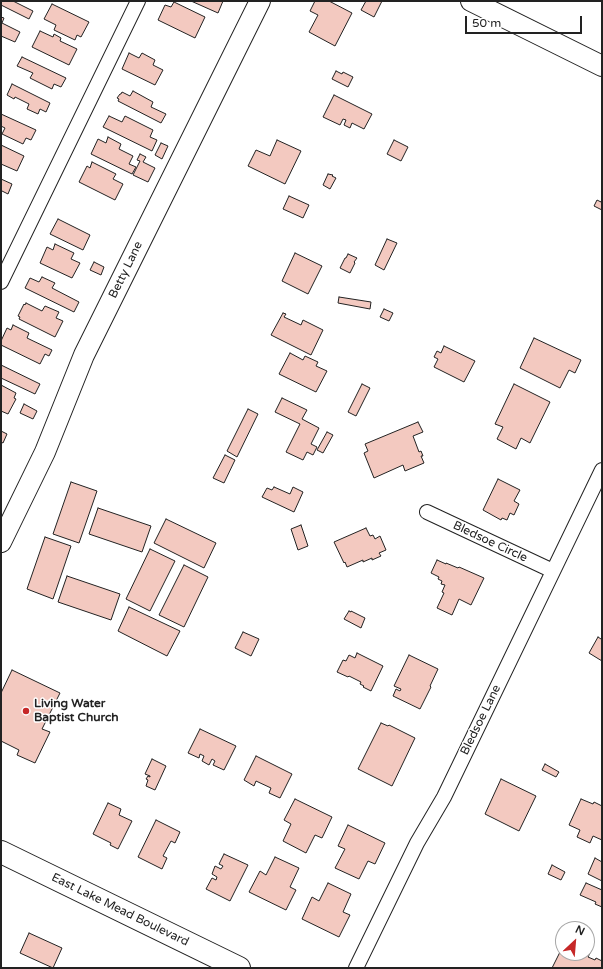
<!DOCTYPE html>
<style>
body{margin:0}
#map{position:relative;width:603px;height:969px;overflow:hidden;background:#fff;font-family:"Varela Round",sans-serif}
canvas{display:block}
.frame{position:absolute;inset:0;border:2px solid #222;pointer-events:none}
.north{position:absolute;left:555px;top:921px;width:40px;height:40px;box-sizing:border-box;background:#fff;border:1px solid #a7a7a7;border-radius:50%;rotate:26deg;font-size:11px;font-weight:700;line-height:16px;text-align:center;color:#222}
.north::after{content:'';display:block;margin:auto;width:14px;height:18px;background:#c62828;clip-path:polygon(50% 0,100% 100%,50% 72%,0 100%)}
.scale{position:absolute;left:465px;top:16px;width:117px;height:18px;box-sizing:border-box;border:2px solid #222;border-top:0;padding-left:5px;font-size:12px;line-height:14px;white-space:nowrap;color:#222;-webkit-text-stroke:3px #fff;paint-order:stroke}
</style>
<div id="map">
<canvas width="603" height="969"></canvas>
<div class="frame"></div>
<div class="north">N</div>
<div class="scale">50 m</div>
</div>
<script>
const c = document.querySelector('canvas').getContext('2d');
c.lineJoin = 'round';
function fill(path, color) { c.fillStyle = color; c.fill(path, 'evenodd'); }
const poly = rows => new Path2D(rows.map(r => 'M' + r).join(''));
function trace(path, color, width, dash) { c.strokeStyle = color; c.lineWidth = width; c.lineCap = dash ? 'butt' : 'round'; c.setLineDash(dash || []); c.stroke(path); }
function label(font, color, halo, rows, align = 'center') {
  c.font = font + ' "Varela Round",sans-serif'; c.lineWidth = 3; c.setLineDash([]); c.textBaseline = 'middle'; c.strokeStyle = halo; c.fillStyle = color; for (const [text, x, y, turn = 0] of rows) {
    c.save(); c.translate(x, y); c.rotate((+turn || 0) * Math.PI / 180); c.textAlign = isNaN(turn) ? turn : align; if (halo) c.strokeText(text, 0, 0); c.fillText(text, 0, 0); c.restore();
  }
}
const building = poly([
 [1,1,13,1,33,11,29,19,1,5,1,1],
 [191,1,223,1,218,13,191,1],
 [315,1,329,1,352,13,335,46,309,32,318,15,310,11,315,1],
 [366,1,382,1,374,17,361,10,366,1],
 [174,2,205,17,195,38,158,20,165,5,171,7,174,2],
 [52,4,89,22,81,37,77,35,75,40,54,30,56,25,44,19,52,4],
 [1,17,4,18,2,23,20,32,15,42,1,36,1,17],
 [40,31,53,37,54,34,61,38,60,41,77,49,69,65,32,47,40,31],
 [129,53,139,58,142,53,155,60,153,65,163,70,155,85,122,69,129,53],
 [22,57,66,78,61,87,54,84,52,89,30,78,33,73,17,66,22,57],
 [336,71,342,74,343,72,353,77,348,87,332,79,336,71],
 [12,84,50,103,46,112,40,109,38,114,27,109,29,104,15,97,14,99,7,95,12,84],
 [133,91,153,102,151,107,166,114,161,123,118,101,119,99,117,98,120,94,121,94,122,92,130,96,133,91],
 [334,95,372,114,364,129,352,123,350,128,344,125,346,120,343,119,340,125,323,117,334,95],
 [1,114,36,130,31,140,26,138,23,144,2,134,5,128,1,126,1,114],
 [109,116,122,122,125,116,153,130,150,137,157,140,152,151,103,127,109,116],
 [108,137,121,144,119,149,133,156,129,164,136,167,132,174,91,154,98,139,106,143,108,137],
 [277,140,301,151,285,184,248,166,256,150,270,156,277,140],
 [394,140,408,147,401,161,387,154,394,140],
 [161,143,168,146,162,159,155,155,161,143],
 [1,145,24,156,17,171,1,164,1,145],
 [140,154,146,157,143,162,155,168,148,182,133,175,140,161,137,160,140,154],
 [92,162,116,174,113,179,123,184,115,200,79,182,87,166,90,168,92,162],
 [328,174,333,175,332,176,336,178,330,189,323,185,328,174],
 [1,179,12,184,8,194,2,191,1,192,1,179],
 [289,196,309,205,303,218,283,209,289,196],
 [602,199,602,210,594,206,597,200,601,202,602,199],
 [58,219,90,235,83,250,50,234,58,219],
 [387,239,397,243,384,270,375,265,387,239],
 [55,244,74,253,71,259,80,263,72,278,40,263,47,247,53,250,55,244],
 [295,253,322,266,308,294,282,281,295,253],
 [348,254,357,258,354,262,355,263,350,273,340,268,345,258,346,258,348,254],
 [94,262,104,267,101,275,90,270,94,262],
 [42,277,55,283,52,288,79,302,74,312,25,288,30,278,39,282,42,277],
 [339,297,371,302,370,309,338,303,339,297],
 [26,303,42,311,45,306,59,312,56,318,63,321,55,337,19,319,20,317,18,316,24,304,25,305,26,303],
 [384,309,393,313,389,321,380,317,384,309],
 [283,313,286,314,284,317,301,325,303,320,323,330,311,355,271,335,283,313],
 [13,325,29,333,27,338,52,350,49,356,45,354,40,364,1,345,1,341,7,328,11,330,13,325],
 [534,338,581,360,575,373,569,370,560,388,520,368,534,338],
 [444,346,475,361,464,382,434,367,438,359,434,357,437,351,441,353,444,346],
 [290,353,303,360,305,356,318,362,316,366,327,371,316,392,279,374,290,353],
 [1,365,40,384,35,394,1,378,1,365],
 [362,384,370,388,356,416,348,412,362,384],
 [514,384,550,402,530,443,521,438,516,449,497,439,503,427,495,424,514,384],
 [1,385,16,393,14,398,16,399,8,414,1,411,1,385],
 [282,398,307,410,302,419,319,428,311,444,317,447,313,455,307,452,303,460,286,452,300,424,275,412,282,398],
 [24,404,37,411,33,419,20,413,24,404],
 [248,409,258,414,237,457,227,451,248,409],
 [418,422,423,432,413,436,419,452,421,451,423,456,421,456,424,463,405,471,403,465,374,478,364,453,368,451,365,444,418,422],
 [1,431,7,434,3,443,1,442,1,431],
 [327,432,333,435,323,453,317,450,327,432],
 [225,455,235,460,224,483,213,478,225,455],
 [498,479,520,490,514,501,519,504,514,515,510,513,507,520,502,518,501,520,483,510,498,479],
 [71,482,97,491,79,543,53,534,71,482],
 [274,487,290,494,293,487,303,492,294,512,262,497,267,488,272,490,274,487],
 [98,508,151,526,142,552,89,534,98,508],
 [166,519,216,543,204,568,154,543,166,519],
 [301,525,308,546,298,550,291,529,301,525],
 [366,528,370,536,373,535,375,539,380,536,386,550,379,553,381,556,372,560,372,558,363,562,363,560,347,567,345,562,344,563,334,542,366,528],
 [45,537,71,546,53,599,27,589,45,537],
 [150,549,175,561,150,611,126,599,150,549],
 [437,560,446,564,446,563,458,568,459,567,484,578,471,605,459,599,452,615,437,608,444,593,442,592,445,585,441,584,442,581,438,579,439,577,431,573,437,560],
 [184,565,208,577,184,627,159,615,184,565],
 [67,576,120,594,111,620,58,602,67,576],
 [129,607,180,631,167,656,118,631,129,607],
 [349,611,351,612,351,611,365,618,361,628,344,619,349,611],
 [243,632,259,639,251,656,235,648,243,632],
 [598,637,601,639,602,638,602,661,589,653,598,637],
 [357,653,383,666,371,691,363,687,364,686,360,684,361,682,349,676,348,677,337,672,343,660,346,661,349,655,355,658,357,653],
 [409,655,438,669,430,686,431,687,420,709,393,696,396,689,400,691,401,689,394,686,409,655],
 [12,670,60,693,42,729,50,732,35,763,17,755,19,750,1,741,1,693,12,670],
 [381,723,388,726,389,725,415,738,392,786,358,769,381,723],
 [200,729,236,746,224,770,213,765,215,761,212,759,209,765,202,761,204,756,200,754,199,758,188,753,200,729],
 [256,756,292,774,280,798,269,793,271,788,256,781,254,786,244,780,256,756],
 [152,759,166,766,155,790,146,786,148,780,146,779,148,776,150,777,150,776,145,774,152,759],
 [545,764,559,772,556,777,542,770,545,764],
 [501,779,536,796,519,831,485,814,501,779],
 [295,799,332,817,322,838,315,835,306,853,283,841,291,824,284,820,295,799],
 [581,799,593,804,594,802,602,806,602,840,593,836,590,843,577,837,580,830,569,825,581,799],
 [108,803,121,809,119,815,132,821,118,849,110,845,111,843,93,834,108,803],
 [156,820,180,832,175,843,171,841,163,856,167,858,162,869,138,857,156,820],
 [348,825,385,843,375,864,368,861,359,879,335,868,345,849,338,846,348,825],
 [224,854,248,865,230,901,206,889,212,878,216,880,217,877,212,874,215,866,221,869,223,866,219,864,224,854],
 [275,857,299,868,290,887,296,890,286,910,249,892,260,871,266,875,275,857],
 [595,858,602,862,602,881,588,874,595,858],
 [552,865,565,872,561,880,548,874,552,865],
 [328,883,351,894,343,912,350,915,339,937,302,919,312,897,319,901,328,883],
 [586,883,602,890,602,907,595,904,596,902,580,895,586,883],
 [29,933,62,948,53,968,20,953,29,933],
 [587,947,592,949,588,957,595,960,596,958,602,961,602,968,552,968,562,948,563,949,563,953,587,953,587,947]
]);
const street = poly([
 [1,282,138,1],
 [427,512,553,571],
 [356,968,417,843,444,797,602,470]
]);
const secondary = poly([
 [471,1,602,66],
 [1,542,45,452,84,355,260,1]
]);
const primary = poly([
 [1,852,239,968]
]);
const markers = [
 [26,711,4,"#c62828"]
];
const streetNames = [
 ["Betty Lane",126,270,-64],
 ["Bledsoe Circle",490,542,25],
 ["Bledsoe Lane",481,720,-64],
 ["East Lake Mead Boulevard",120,910,26]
];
const poiNames = [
 ["Living Water",34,704],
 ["Baptist Church",34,718]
];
fill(building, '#f3c9c0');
trace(building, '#222', 1);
trace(street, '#222', 16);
trace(secondary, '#222', 22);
trace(primary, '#222', 24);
trace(street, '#fff', 14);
trace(secondary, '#fff', 20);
trace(primary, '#fff', 22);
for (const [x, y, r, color] of markers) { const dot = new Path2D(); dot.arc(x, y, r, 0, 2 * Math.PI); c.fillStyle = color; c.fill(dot); trace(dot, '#fff', 1.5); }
label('12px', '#222', '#fff', streetNames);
label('bold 12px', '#222', '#fff', poiNames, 'left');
</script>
